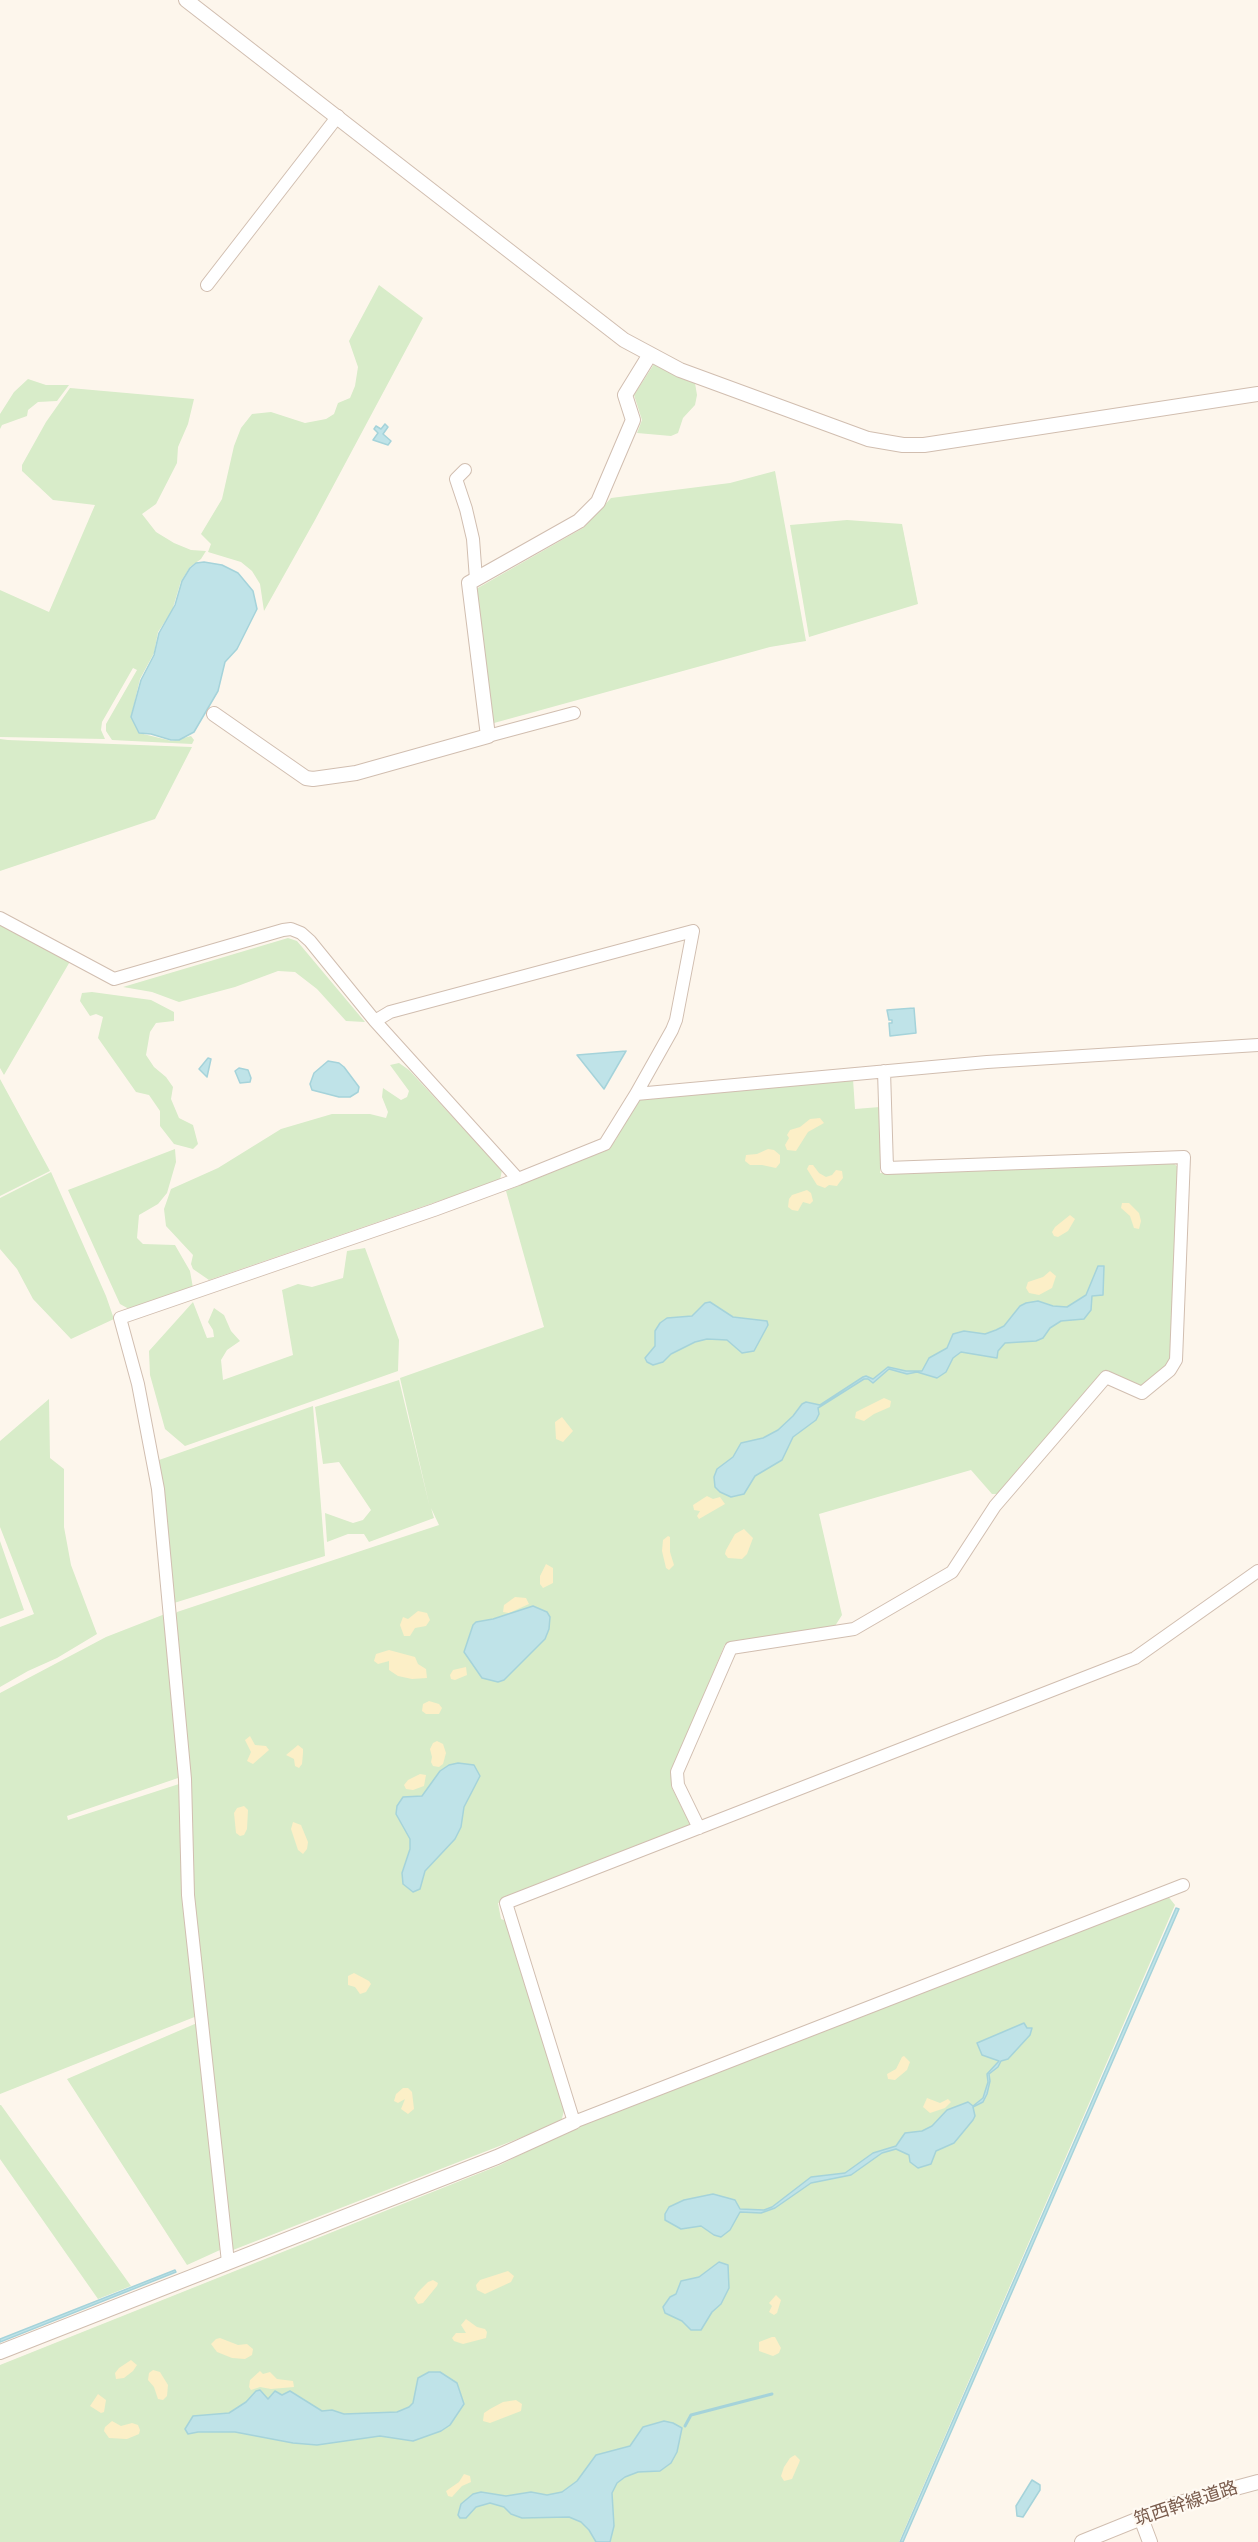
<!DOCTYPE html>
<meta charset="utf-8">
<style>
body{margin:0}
canvas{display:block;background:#fdf6ec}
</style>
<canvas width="1258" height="2542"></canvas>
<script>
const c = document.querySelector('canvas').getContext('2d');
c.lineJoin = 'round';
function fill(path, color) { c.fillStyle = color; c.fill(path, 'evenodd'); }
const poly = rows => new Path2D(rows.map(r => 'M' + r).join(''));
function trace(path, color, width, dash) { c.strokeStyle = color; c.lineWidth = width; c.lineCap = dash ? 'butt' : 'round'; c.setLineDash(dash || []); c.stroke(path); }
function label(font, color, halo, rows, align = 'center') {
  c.font = font + ' "IBM Plex Sans","Noto Sans JP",sans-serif'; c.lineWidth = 4.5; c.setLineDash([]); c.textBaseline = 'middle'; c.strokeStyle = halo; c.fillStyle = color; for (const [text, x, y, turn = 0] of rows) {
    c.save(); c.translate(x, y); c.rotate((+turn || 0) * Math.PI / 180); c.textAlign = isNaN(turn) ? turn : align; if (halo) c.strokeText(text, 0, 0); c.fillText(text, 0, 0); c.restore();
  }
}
const green = poly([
 [379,285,423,318,315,520,264,611,260,584,252,571,241,562,208,552,211,544,201,534,222,499,234,446,241,428,252,414,271,412,305,423,326,419,334,414,338,403,350,398,355,386,358,367,349,341],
 [654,364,695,383,697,395,695,405,683,418,678,433,671,436,637,433,642,420,634,395],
 [28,379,46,385,69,385,57,401,38,402,28,410,27,416,2,425,0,429,0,414,14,392],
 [70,388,194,399,188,424,178,447,177,463,156,504,142,514,156,532,174,543,191,550,206,551,201,559,190,567,181,581,172,611,158,632,154,653,140,679,131,717,139,733,172,741,191,736,194,740,192,744,112,740,106,731,106,724,137,670,133,668,102,722,101,730,105,739,0,737,0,590,49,612,95,505,53,500,22,471,22,465,46,422],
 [775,471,806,641,770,647,494,723,476,589,583,528,611,498,730,483],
 [847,520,902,524,918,604,809,637,790,525],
 [0,739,8,740,192,747,155,819,0,871],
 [0,921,72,958,4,1075,0,1068],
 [288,938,297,941,365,1022,346,1021,317,989,295,972,278,971,235,987,179,1002,152,992,123,987],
 [92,992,151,1000,174,1012,174,1021,156,1023,150,1032,146,1055,154,1067,166,1077,173,1087,171,1099,179,1118,193,1125,198,1144,193,1149,174,1144,160,1126,160,1111,149,1095,136,1092,98,1038,103,1017,96,1014,90,1016,80,1001,82,993],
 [399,1063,409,1070,502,1170,500,1180,209,1280,193,1269,191,1264,193,1255,166,1226,164,1209,171,1189,218,1168,281,1129,332,1114,370,1114,386,1118,388,1112,382,1097,383,1088,401,1100,407,1097,409,1091,390,1065],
 [0,1079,50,1171,0,1196],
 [853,1079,855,1109,880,1107,880,1173,1173,1163,1178,1167,1170,1359,1166,1367,1144,1387,1138,1387,1105,1370,999,1494,992,1494,971,1470,819,1514,842,1615,835,1626,725,1644,671,1774,671,1786,691,1826,498,1903,501,1919,507,1921,564,2111,561,2122,233,2250,193,1896,175,1615,177,1612,439,1525,431,1508,434,1518,369,1542,364,1534,348,1534,327,1542,325,1513,353,1523,363,1520,371,1510,339,1462,323,1464,315,1407,399,1380,430,1508,400,1378,544,1327,506,1191,607,1148,615,1141,638,1098],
 [175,1149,176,1162,167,1193,158,1204,139,1215,137,1238,143,1244,175,1245,190,1271,193,1288,129,1309,120,1304,68,1190],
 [51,1172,106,1296,114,1319,71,1339,33,1299,17,1269,0,1249,0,1198],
 [365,1248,399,1340,398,1371,185,1446,165,1429,150,1375,149,1351,193,1302,207,1338,214,1337,213,1330,208,1322,214,1308,224,1315,231,1331,240,1341,227,1350,221,1360,223,1380,293,1355,282,1290,298,1284,312,1287,343,1278,347,1251],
 [49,1399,50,1458,64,1469,64,1527,71,1565,97,1634,57,1658,28,1671,0,1687,0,1627,34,1614,0,1527,0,1441],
 [313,1406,325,1556,174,1603,159,1460],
 [0,1541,24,1610,0,1619],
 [165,1614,178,1778,67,1816,68,1820,179,1784,183,1894,197,2016,0,2094,0,1693,106,1637],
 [1167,1895,1175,1905,899,2542,0,2542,0,2365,500,2165,567,2131],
 [197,2023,220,2250,187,2265,67,2079],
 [0,2105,1,2105,131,2286,98,2299,0,2159]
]);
const sand = poly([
 [820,1118,824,1123,808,1132,796,1151,787,1150,785,1145,789,1138,787,1135,790,1130,800,1127,810,1119],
 [768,1149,774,1150,780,1155,780,1163,776,1168,762,1165,750,1165,745,1161,746,1155,757,1154],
 [813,1165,819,1173,826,1177,832,1175,836,1170,842,1171,843,1178,839,1183,837,1186,829,1185,825,1188,817,1185,807,1169,809,1165],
 [807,1190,811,1193,813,1201,810,1204,803,1202,798,1211,792,1210,788,1207,789,1199,792,1195],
 [1122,1203,1129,1203,1139,1213,1141,1221,1139,1229,1134,1228,1130,1216,1121,1208],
 [1070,1215,1075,1219,1068,1231,1058,1237,1054,1236,1052,1232,1055,1227],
 [1050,1271,1056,1276,1052,1288,1039,1295,1029,1293,1026,1288,1028,1282,1043,1277],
 [884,1398,891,1401,890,1407,874,1414,864,1421,855,1418,856,1412],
 [562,1417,573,1431,563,1442,556,1439,555,1422],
 [707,1496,713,1499,720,1497,725,1504,699,1519,697,1516,700,1511,694,1510,693,1505],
 [744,1529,753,1538,747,1554,742,1559,728,1558,725,1554,726,1550,735,1534],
 [668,1536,670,1537,670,1552,674,1565,669,1570,666,1568,662,1551,663,1540],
 [546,1564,553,1568,553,1583,543,1588,540,1584,540,1576],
 [515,1597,526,1598,529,1604,509,1613,503,1612,504,1605],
 [418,1611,427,1613,430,1620,426,1626,415,1628,410,1636,404,1636,400,1625,403,1617,408,1619],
 [389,1650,415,1657,418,1664,426,1669,427,1678,412,1679,398,1676,389,1670,389,1661,378,1664,374,1661,376,1654],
 [466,1667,467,1675,455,1680,451,1679,450,1675,453,1670],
 [429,1701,439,1704,442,1708,439,1714,426,1714,422,1711,423,1704],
 [250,1736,255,1745,266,1746,269,1750,253,1764,247,1761,251,1752,245,1740],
 [437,1741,443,1744,446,1753,443,1764,439,1767,433,1766,431,1762,432,1757,430,1749,433,1743],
 [298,1745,303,1749,303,1753,302,1764,299,1768,295,1766,294,1759,286,1755],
 [420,1774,426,1775,424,1786,413,1790,406,1789,404,1785,408,1780],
 [244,1806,248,1810,247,1829,244,1835,240,1836,236,1833,234,1813,237,1808],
 [293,1822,301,1825,308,1842,307,1849,303,1854,298,1850,291,1829],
 [354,1973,369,1981,371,1984,366,1992,360,1994,355,1987,348,1985,348,1976],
 [904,2056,910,2062,907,2070,895,2080,888,2079,887,2074,896,2069,902,2057],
 [403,2088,408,2088,412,2092,414,2109,408,2114,401,2109,405,2099,398,2103,394,2101,396,2094],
 [927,2098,940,2103,948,2099,951,2102,945,2108,930,2113,923,2107],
 [508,2271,514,2276,511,2282,485,2294,477,2290,476,2285,480,2280],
 [433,2280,438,2283,437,2286,423,2303,418,2304,414,2298,418,2292,428,2282],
 [776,2295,781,2300,777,2313,774,2315,769,2312,772,2306,769,2303],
 [466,2319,477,2327,485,2329,487,2332,486,2338,463,2344,454,2341,452,2338,456,2333,466,2333,461,2325],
 [772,2337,775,2337,781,2348,779,2353,773,2356,759,2351,759,2342],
 [220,2338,238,2345,247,2344,253,2349,252,2355,245,2359,232,2358,217,2352,211,2344,216,2339],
 [131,2360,137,2365,133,2371,124,2378,116,2379,115,2373,119,2368],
 [153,2370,160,2372,168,2385,167,2396,163,2400,158,2399,154,2387,148,2380,149,2373],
 [260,2371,263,2374,270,2372,277,2379,293,2381,294,2387,271,2389,260,2387,251,2390,249,2387,250,2380],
 [98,2394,106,2400,104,2412,101,2413,90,2406],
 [516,2400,522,2404,521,2411,490,2423,483,2421,484,2413,490,2409,503,2402],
 [112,2421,121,2426,132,2423,138,2425,140,2430,139,2434,127,2439,109,2438,104,2431,105,2427],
 [795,2455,800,2460,799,2463,792,2479,784,2481,781,2476,784,2467,790,2458],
 [464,2474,470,2476,471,2482,462,2486,452,2497,448,2496,446,2491,459,2482]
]);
const water = poly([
 [385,424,388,427,383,434,391,441,388,445,373,440,378,433,374,429,376,426,381,429,385,424],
 [204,562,222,565,238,573,253,591,257,609,237,649,225,662,218,691,194,732,179,740,171,740,151,734,139,733,131,717,141,680,154,655,159,633,175,605,182,581,190,568,196,563,204,562],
 [914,1008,916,1033,890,1036,889,1023,892,1023,892,1020,889,1020,887,1010,914,1008],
 [626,1051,604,1089,577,1055,626,1051],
 [208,1058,211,1059,207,1077,199,1069,208,1058],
 [328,1061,339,1063,344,1067,359,1087,358,1092,350,1097,339,1097,312,1090,310,1084,314,1073,328,1061],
 [239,1068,248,1070,251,1078,250,1082,240,1083,235,1071,239,1068],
 [1098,1266,1104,1266,1103,1295,1092,1296,1091,1310,1084,1319,1061,1321,1050,1328,1043,1338,1036,1341,1005,1343,998,1351,997,1358,961,1352,953,1358,946,1372,937,1378,917,1372,907,1374,889,1369,873,1383,868,1379,864,1379,818,1408,819,1414,816,1420,793,1437,782,1460,755,1476,744,1494,731,1497,720,1492,715,1487,714,1477,717,1469,733,1457,741,1443,763,1438,778,1430,793,1416,802,1404,806,1402,820,1405,863,1377,866,1376,873,1379,888,1367,906,1371,922,1371,929,1358,947,1348,953,1334,964,1331,985,1334,996,1330,1004,1326,1020,1306,1026,1303,1038,1301,1053,1306,1067,1307,1086,1295,1098,1266],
 [710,1302,733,1317,767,1321,768,1325,754,1351,742,1353,727,1340,707,1339,695,1342,671,1354,663,1362,653,1365,647,1362,645,1358,655,1346,655,1331,660,1323,667,1318,692,1316,705,1303,710,1302],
 [533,1606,547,1612,550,1617,549,1629,545,1639,504,1680,498,1682,482,1678,464,1652,473,1625,476,1622,493,1619,533,1606],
 [458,1763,474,1765,480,1776,464,1807,461,1827,455,1839,425,1871,420,1889,413,1892,403,1884,402,1873,410,1849,410,1839,396,1814,397,1806,403,1797,422,1796,440,1771,449,1765,458,1763],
 [1176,1908,1179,1909,903,2542,900,2542,1176,1908],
 [1024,2023,1027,2028,1032,2028,1030,2035,1008,2059,1001,2061,998,2067,989,2074,990,2081,987,2094,983,2102,973,2107,975,2116,973,2120,954,2143,936,2151,931,2164,918,2168,910,2162,909,2155,896,2149,882,2153,851,2175,811,2183,775,2208,761,2213,740,2212,730,2230,721,2237,714,2235,701,2226,681,2229,665,2220,665,2214,669,2207,684,2200,713,2194,735,2200,740,2209,764,2210,772,2207,811,2177,845,2173,873,2153,896,2146,905,2133,922,2131,932,2126,947,2110,968,2102,973,2106,983,2098,988,2082,987,2074,999,2061,982,2055,977,2043,1024,2023],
 [719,2262,728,2265,729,2288,721,2304,712,2312,701,2330,691,2330,682,2321,665,2313,663,2307,670,2297,676,2294,681,2281,699,2277,719,2262],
 [175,2270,176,2272,0,2342,0,2339,175,2270],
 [429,2372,440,2372,457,2383,464,2404,450,2425,441,2431,413,2441,380,2436,317,2445,293,2443,235,2432,198,2432,188,2434,185,2429,193,2416,229,2413,246,2402,256,2391,260,2390,268,2399,275,2391,282,2395,290,2391,322,2411,332,2410,344,2414,397,2412,409,2407,413,2403,418,2378,429,2372],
 [664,2421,673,2423,682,2428,677,2452,671,2463,660,2471,638,2472,625,2477,617,2483,612,2493,614,2526,610,2542,596,2542,589,2530,581,2522,569,2517,522,2518,511,2514,504,2507,490,2503,476,2507,466,2518,460,2518,458,2515,461,2504,473,2494,481,2492,506,2496,531,2492,547,2495,562,2492,577,2481,596,2455,630,2446,643,2427,664,2421],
 [1032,2480,1040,2485,1040,2490,1023,2517,1017,2516,1016,2506,1032,2480]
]);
const stream = poly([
 [685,2426,691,2415,772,2394]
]);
const minor = poly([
 [207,285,338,116],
 [465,470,456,479,466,509,473,539,476,579],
 [488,736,574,713],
 [0,918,114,979,283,930,291,929,301,933,310,941,375,1021,518,1179],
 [636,1094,987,1062,1258,1045],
 [699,1828,678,1785,677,1772,731,1648,854,1629,952,1572,995,1506,1106,1377,1142,1393,1170,1370,1176,1360,1184,1157,887,1168,884,1071],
 [1183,1885,574,2122,506,1903,1135,1658,1258,1571],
 [228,2262,188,1895,185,1779,158,1489,138,1384,120,1318,434,1210,518,1179,605,1144,636,1094,672,1030,676,1020,693,931,390,1012,375,1021]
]);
const tertiary = poly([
 [186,0,624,340,680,370,868,439,903,445,924,445,1258,394],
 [214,714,306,778,313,779,356,773,488,736,469,583,579,521,598,502,633,420,625,395,649,356],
 [0,2352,497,2157,574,2122],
 [1141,2518,1150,2542],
 [1082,2542,1176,2504,1258,2482]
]);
const streetNames = [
 ["筑西幹線道路",1186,2504,-18]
];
fill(green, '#d8ecc9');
fill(sand, '#fcefc7');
fill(water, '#bfe3e8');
trace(water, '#a5d3da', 1.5);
trace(stream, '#a5d3da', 3);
trace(minor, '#d1beb0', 14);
trace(tertiary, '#d1beb0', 16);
trace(minor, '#fff', 12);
trace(tertiary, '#fff', 14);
label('18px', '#7a5c4d', '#fffaf3', streetNames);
</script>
